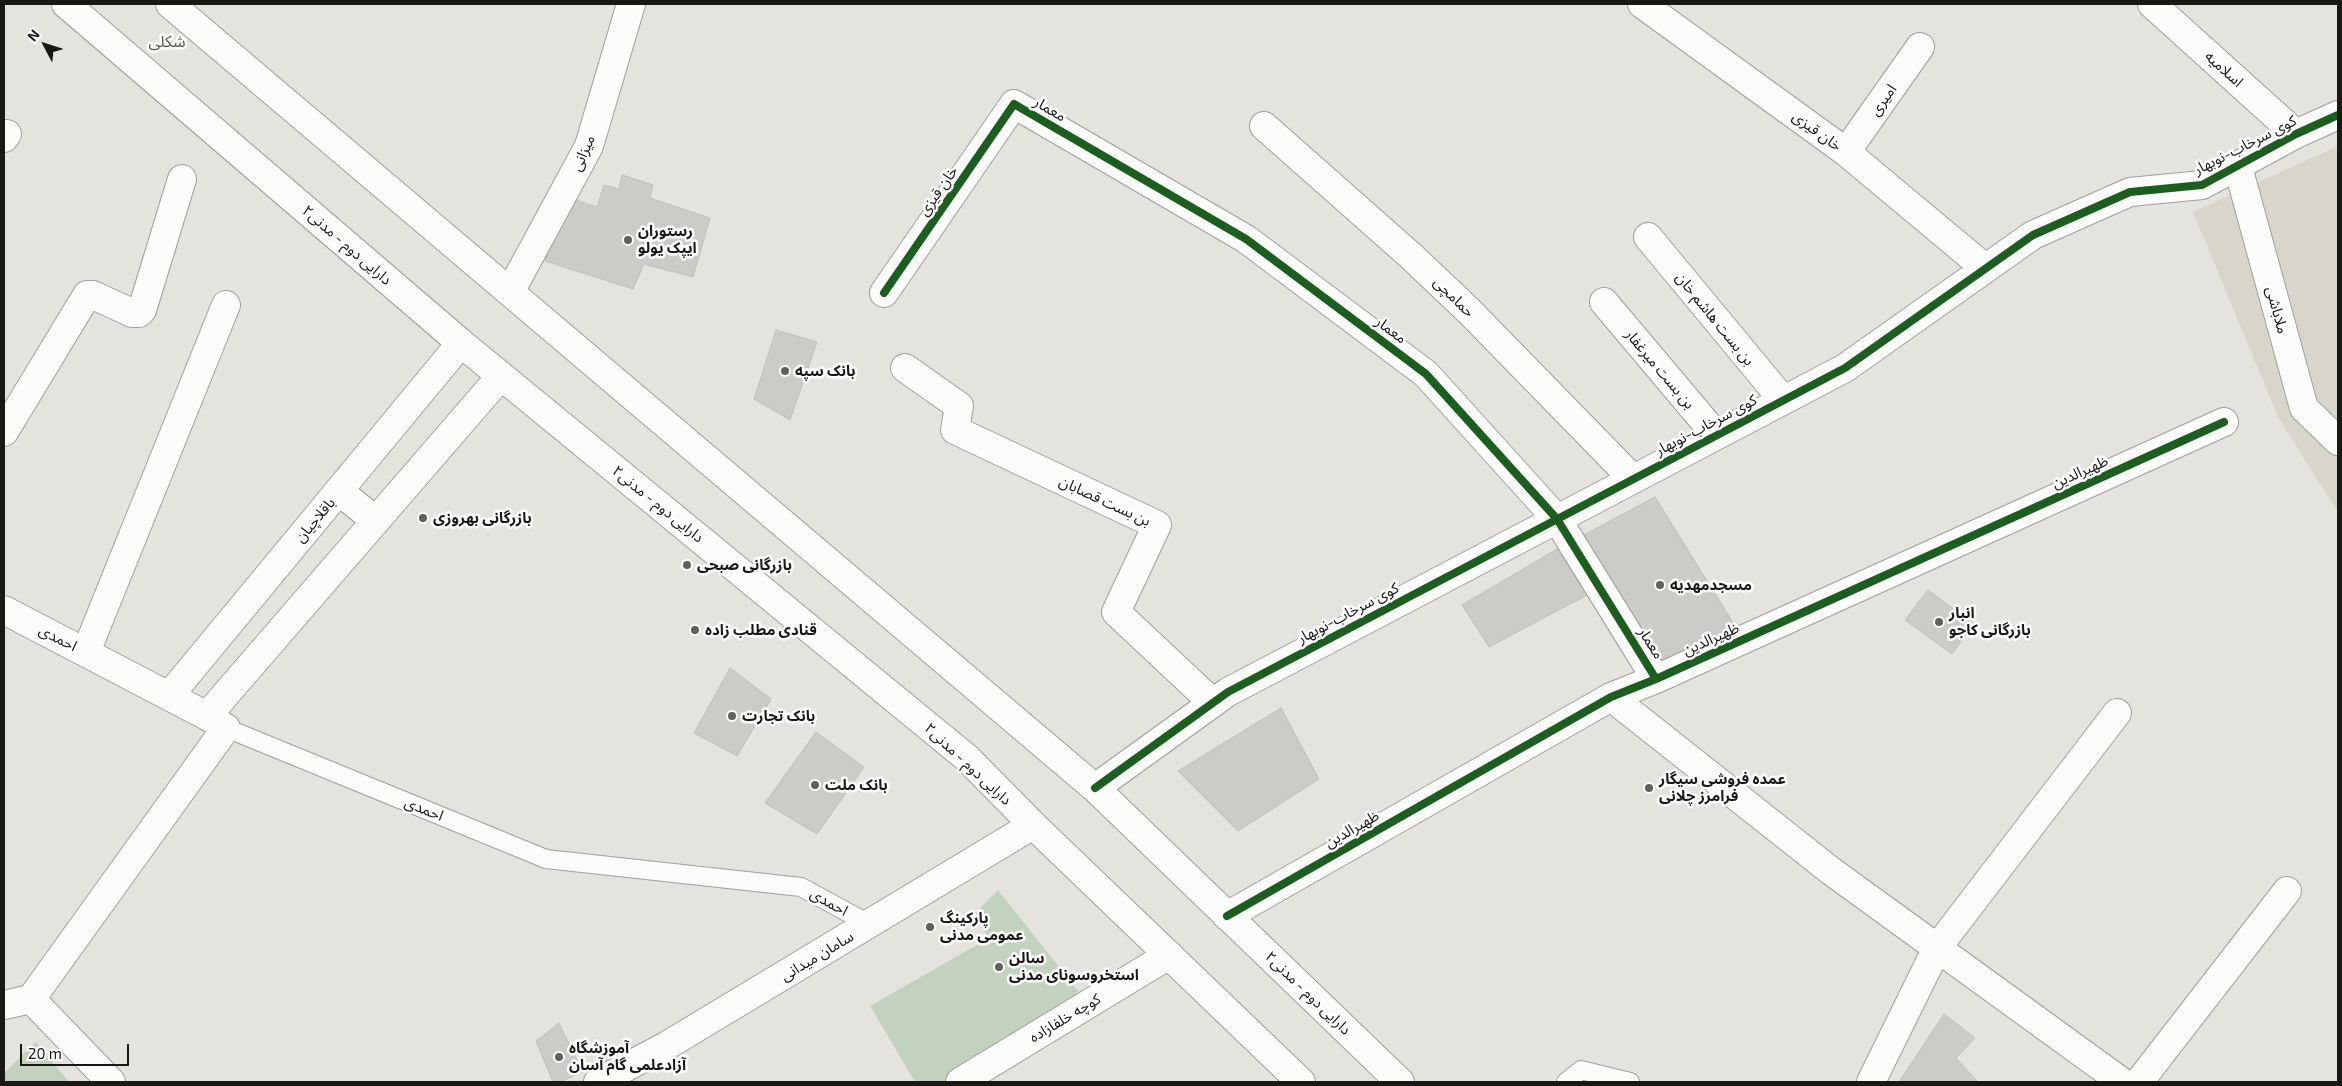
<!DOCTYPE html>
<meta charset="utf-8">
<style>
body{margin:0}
#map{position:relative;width:2342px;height:1086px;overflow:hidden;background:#e4e3de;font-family:"Exo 2",sans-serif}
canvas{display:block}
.frame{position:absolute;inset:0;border:5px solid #191815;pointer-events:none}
.north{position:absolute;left:20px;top:20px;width:50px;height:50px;-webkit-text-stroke:4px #fff;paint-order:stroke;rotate:310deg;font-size:14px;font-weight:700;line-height:20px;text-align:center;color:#191815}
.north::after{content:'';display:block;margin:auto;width:18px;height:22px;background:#191815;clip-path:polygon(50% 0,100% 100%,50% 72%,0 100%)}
.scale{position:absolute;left:20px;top:1044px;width:109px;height:22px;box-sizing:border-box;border:2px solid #191815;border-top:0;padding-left:6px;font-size:15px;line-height:18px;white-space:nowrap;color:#191815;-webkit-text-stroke:4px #fff;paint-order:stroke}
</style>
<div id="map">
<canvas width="2342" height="1086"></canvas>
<div class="frame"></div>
<div class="north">N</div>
<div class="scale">20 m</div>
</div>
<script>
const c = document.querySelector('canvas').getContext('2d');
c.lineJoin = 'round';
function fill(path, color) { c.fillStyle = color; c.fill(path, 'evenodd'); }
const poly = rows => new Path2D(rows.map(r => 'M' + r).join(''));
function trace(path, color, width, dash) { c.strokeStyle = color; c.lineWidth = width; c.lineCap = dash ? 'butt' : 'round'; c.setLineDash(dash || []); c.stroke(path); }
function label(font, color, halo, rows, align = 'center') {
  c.font = font + ' "Exo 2","Noto Sans Arabic",sans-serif'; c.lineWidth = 5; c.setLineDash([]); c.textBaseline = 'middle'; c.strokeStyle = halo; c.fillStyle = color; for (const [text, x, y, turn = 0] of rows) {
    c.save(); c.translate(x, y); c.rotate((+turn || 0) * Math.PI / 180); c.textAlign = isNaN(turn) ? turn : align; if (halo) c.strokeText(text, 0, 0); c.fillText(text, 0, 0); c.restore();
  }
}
const built = poly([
 [2338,146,2338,512,2279,419,2193,212]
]);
const green = poly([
 [998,890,1082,996,947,1082,915,1082,870,1006,989,938,973,915],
 [36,1042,69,1082,4,1082,4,1073]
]);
const building = poly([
 [622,175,653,185,650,198,710,218,693,277,644,264,633,289,545,261,566,197,597,207,604,185,619,189,622,175],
 [776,330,817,342,790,420,754,399,776,330],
 [1655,497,1740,634,1660,666,1582,536,1655,497],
 [1557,549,1587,595,1489,647,1462,605,1557,549],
 [1928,590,1974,624,1952,654,1905,620,1928,590],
 [730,668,771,699,737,756,694,733,730,668],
 [1281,708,1319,779,1238,831,1178,771,1281,708],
 [816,732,864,767,817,834,765,803,816,732],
 [1944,1014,1975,1038,1956,1058,1978,1082,1899,1082,1944,1014],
 [559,1023,583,1072,560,1082,553,1082,536,1041,559,1023]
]);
const service = poly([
 [226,728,546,859,801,887,869,924],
 [1566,1082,1581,1070,1630,1082]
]);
const minor = poly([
 [1642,4,1846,152,1985,268],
 [2152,4,2296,134],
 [1264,126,1411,256,1469,311,1633,479],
 [4,138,7,134],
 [1846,152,1920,47],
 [2238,167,2304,408,2338,441],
 [1648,237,1783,400],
 [510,292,589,146,631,4],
 [884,293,1014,104,1246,239,1426,374,1557,519,1656,679],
 [1604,302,1716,435],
 [905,368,959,406,955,430,1157,525,1116,612,1213,703],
 [4,432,87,295,93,295,132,313,139,313,142,310,182,179],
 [339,491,376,521],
 [4,610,207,716,226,728,31,999,111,1082],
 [86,652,226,305],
 [169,696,461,343],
 [1611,697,1831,871,2122,1082],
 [207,716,501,376],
 [1095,788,1228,692,1845,368,2033,235,2130,192,2202,185,2296,134,2338,115],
 [1227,916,1611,697,1656,679,2224,422],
 [4,1005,31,999],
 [598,1082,666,1046,1033,825],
 [960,1082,1169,955],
 [1871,1082,1937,948,2117,713],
 [2139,1082,2287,891]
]);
const primary = poly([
 [66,4,461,343,967,758,1033,825,1301,1082],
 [170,4,1095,788,1400,1082]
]);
const cycleway = poly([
 [884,293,1014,104,1246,239,1426,374,1557,519,1656,679],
 [1095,788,1228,692,1845,368,2033,235,2130,192,2202,185,2296,134,2338,115],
 [1227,916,1611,697,1656,679,2224,422]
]);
const markers = [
 [628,240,5,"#605f5b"],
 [785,371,5,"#605f5b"],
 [423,518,5,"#605f5b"],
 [687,565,5,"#605f5b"],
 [1660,585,5,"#605f5b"],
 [1939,622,5,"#605f5b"],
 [695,630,5,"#605f5b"],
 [732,716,5,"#605f5b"],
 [815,785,5,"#605f5b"],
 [1649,788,5,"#605f5b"],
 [930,927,5,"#605f5b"],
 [999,967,5,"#605f5b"],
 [559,1057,5,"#605f5b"]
];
const streetNames = [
 ["اسلامیه",2224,69,42],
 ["امیری",1883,100,-55],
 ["معمار",1050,109,30],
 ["خان قیزی",1817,131,36],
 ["کوی سرخاب-نوبهار",2245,145,-27],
 ["میزانی",583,153,-66],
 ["خان قیزی",938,191,-55],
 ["دارایی دوم - مدنی۲",347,245,41],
 ["حمامچی",1454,297,44],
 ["ملاباشی",2277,310,75],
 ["بن بست هاشم خان",1715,319,51],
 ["معمار",1391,330,37],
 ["بن بست میرغفار",1660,369,50],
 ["کوی سرخاب-نوبهار",1706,425,-28],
 ["ظهیرالدین",2080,472,-24],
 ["بن بست قصابان",1105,501,25],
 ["دارایی دوم - مدنی۲",658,504,39],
 ["باقلاچیان",315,520,-50],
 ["کوی سرخاب-نوبهار",1348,613,-28],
 ["احمدی",58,638,27],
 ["ظهیرالدین",1711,639,-24],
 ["معمار",1651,643,58],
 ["دارایی دوم - مدنی۲",968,764,43],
 ["احمدی",424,809,22],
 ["ظهیرالدین",1352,829,-30],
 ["احمدی",829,902,29],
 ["سامان میدانی",817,956,-31],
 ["دارایی دوم - مدنی۲",1308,993,44],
 ["کوچه خلفازاده",1065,1018,-31]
];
const poiNames = [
 ["رستوران",638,231],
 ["ایپک یولو",638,248],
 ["بانک سپه",795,371],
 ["بازرگانی بهروزی",433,518],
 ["بازرگانی صبحی",697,565],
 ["مسجدمهدیه",1670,585],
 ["انبار",1949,613],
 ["بازرگانی کاجو",1949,630],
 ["قنادی مطلب زاده",705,630],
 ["بانک تجارت",742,716],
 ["عمده فروشی سیگار",1659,779],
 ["فرامرز چلانی",1659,796],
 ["بانک ملت",825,785],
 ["پارکینگ",940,918],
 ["عمومی مدنی",940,935],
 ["سالن",1009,958],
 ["استخروسونای مدنی",1009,975],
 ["آموزشگاه",569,1048],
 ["آزادعلمی گام آسان",569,1065]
];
const neighbourhoodNames = [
 ["شکلی",167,42]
];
fill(built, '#d8d6ca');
fill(green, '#c2d2bf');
fill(building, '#cdcbc8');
trace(building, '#c0bebb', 1);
trace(service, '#a09f9b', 20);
trace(minor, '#a09f9b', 30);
trace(primary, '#a09f9b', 30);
trace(service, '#fbfbfa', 18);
trace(minor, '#fbfbfa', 28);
trace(primary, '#fbfbfa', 28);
trace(cycleway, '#1b5e20', 8);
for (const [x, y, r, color] of markers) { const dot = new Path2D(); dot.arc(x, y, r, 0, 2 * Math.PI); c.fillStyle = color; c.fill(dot); trace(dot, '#fff', 2); }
label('15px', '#191815', '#fff', streetNames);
label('bold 15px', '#191815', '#fff', poiNames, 'left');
label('16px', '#56544d', '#fff', neighbourhoodNames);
</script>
